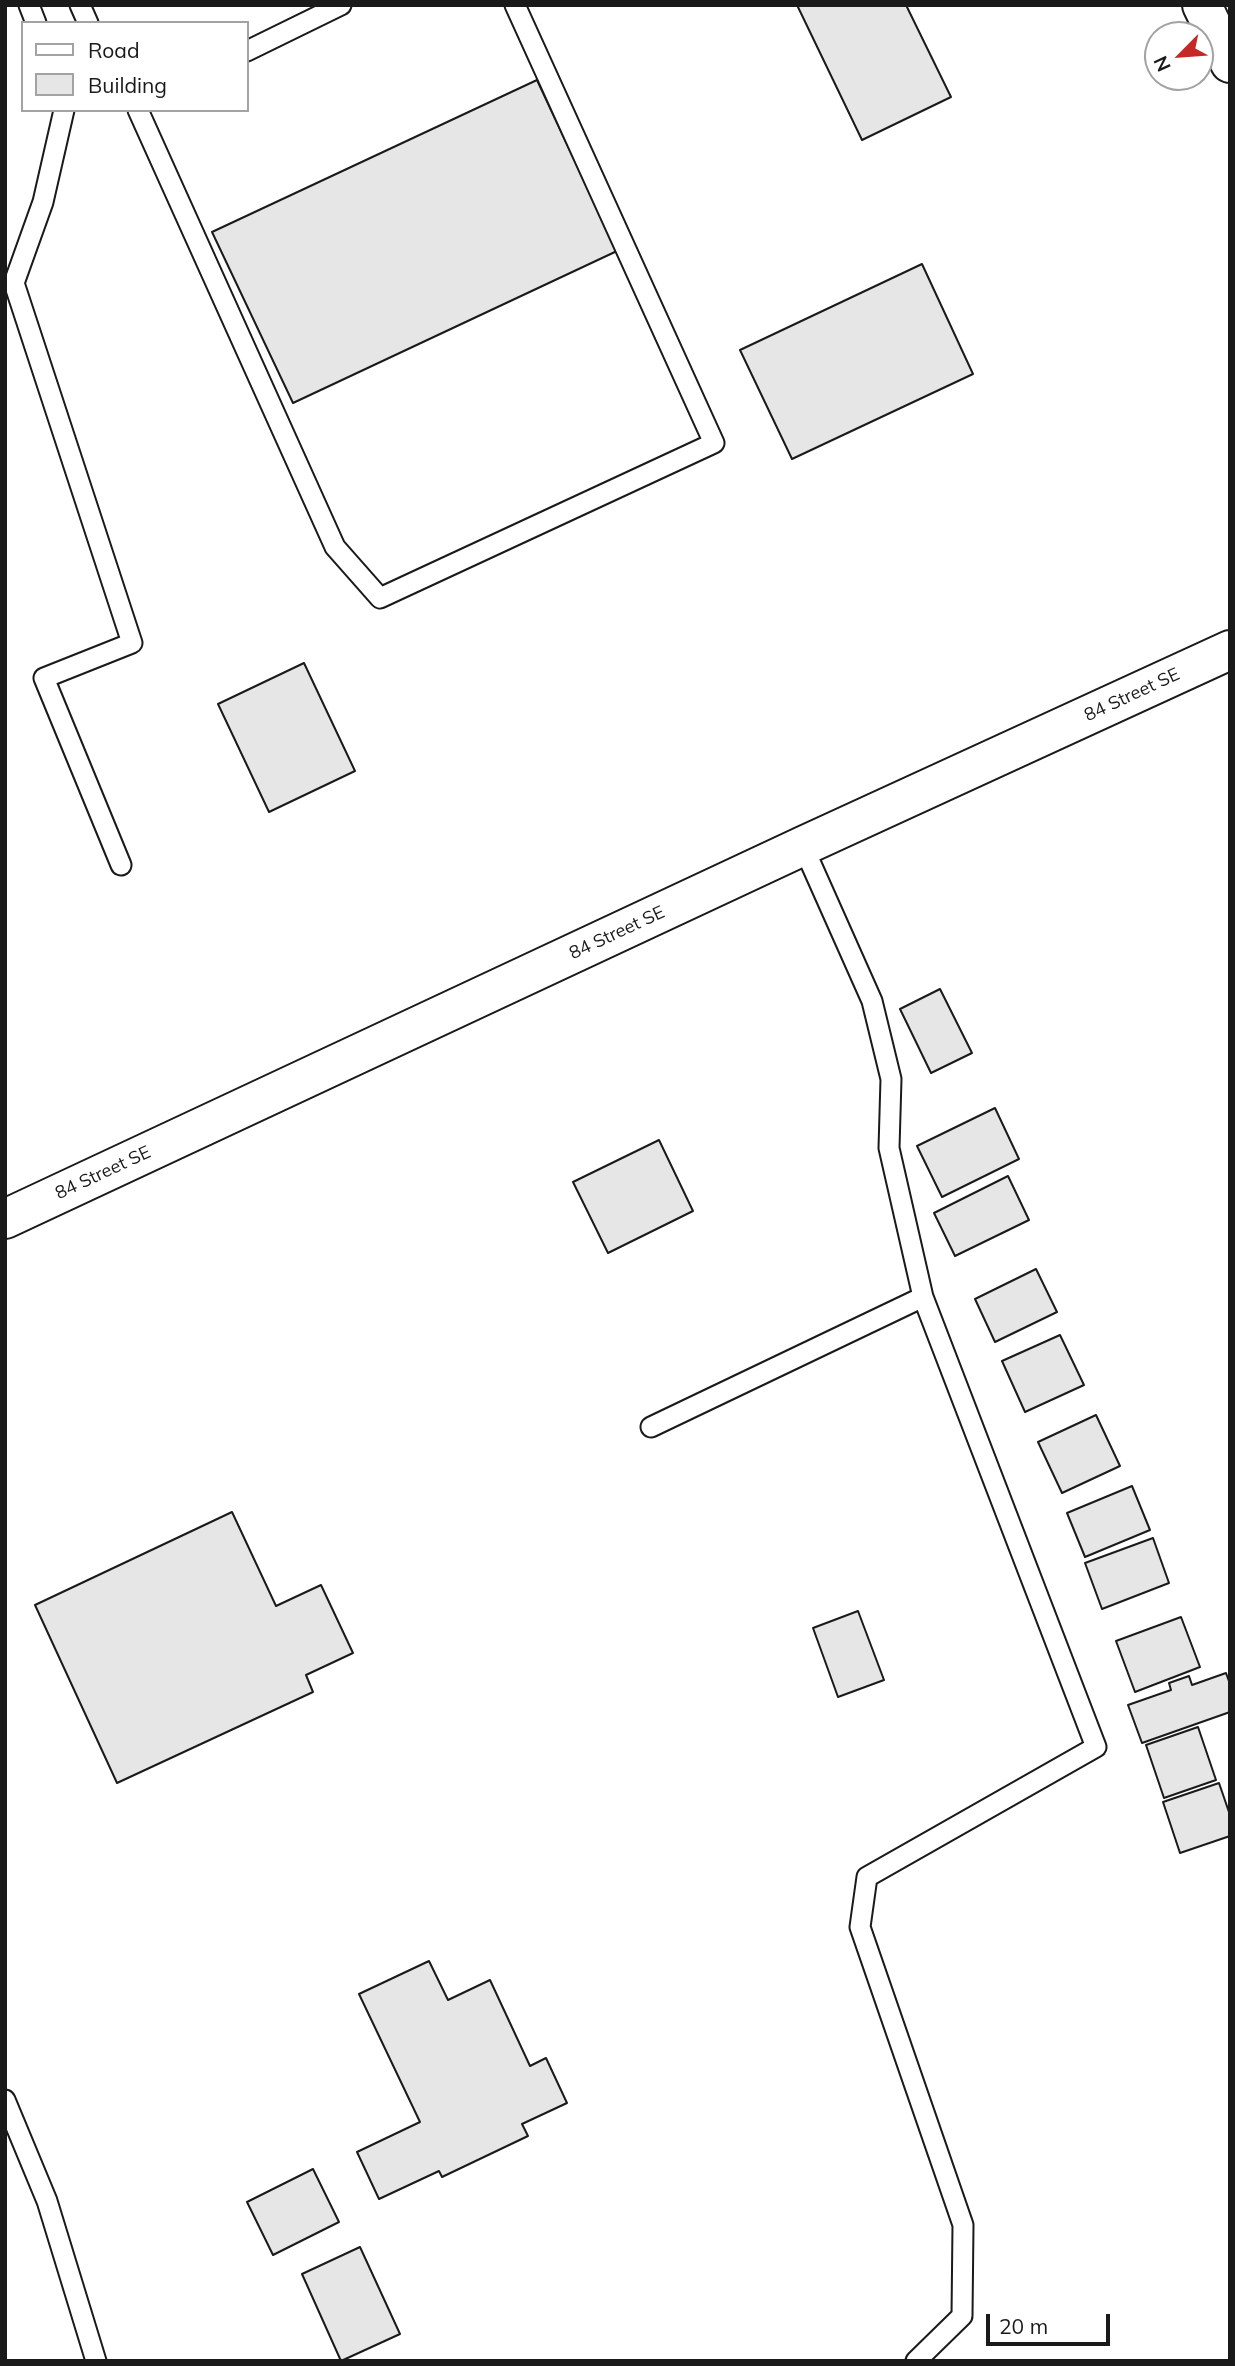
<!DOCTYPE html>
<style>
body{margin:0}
#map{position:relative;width:1235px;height:2366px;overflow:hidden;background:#fff;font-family:Mulish,sans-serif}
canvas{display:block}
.frame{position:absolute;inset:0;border:7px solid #1a1a1a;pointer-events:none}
.legend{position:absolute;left:21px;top:21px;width:228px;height:91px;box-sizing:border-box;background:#fff;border:2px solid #a3a3a3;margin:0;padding:9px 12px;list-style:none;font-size:21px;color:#1a1a1a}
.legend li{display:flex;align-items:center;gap:14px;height:35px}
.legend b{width:35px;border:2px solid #a3a3a3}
.north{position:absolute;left:1144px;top:21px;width:70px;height:70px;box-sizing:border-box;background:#fff;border:2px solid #a3a3a3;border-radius:50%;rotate:245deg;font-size:19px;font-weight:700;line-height:28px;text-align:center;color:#1a1a1a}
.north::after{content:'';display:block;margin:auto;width:24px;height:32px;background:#c62828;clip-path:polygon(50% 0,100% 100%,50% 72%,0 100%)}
.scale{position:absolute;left:986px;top:2314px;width:124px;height:32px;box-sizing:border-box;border:4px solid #1a1a1a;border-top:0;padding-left:9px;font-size:21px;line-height:24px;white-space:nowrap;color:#1a1a1a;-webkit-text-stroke:5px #fff;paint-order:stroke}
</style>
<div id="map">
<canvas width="1235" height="2366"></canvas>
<div class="frame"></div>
<ul class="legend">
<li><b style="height:9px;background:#fff"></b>Road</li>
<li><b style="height:19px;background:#e6e6e6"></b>Building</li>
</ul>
<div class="north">N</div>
<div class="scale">20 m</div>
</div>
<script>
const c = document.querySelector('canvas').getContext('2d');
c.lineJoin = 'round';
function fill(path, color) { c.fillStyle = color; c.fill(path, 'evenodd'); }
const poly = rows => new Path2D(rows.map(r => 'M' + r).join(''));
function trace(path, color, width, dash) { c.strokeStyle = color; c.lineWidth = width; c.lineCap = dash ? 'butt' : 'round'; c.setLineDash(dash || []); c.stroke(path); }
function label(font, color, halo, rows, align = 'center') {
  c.font = font + ' Mulish,sans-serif'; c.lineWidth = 5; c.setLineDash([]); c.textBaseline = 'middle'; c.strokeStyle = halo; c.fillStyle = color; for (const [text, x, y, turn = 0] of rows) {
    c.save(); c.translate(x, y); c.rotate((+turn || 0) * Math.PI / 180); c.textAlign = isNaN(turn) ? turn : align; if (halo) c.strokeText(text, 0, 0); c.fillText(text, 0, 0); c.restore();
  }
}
const building = poly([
 [797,5,906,5,951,97,862,140,797,5],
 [537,80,617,251,293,403,212,232,537,80],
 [922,264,973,374,792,459,740,350,922,264],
 [304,663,355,771,269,812,218,704,304,663],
 [940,989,972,1053,931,1073,900,1009,940,989],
 [995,1108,1019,1159,942,1197,917,1146,995,1108],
 [659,1140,693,1211,608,1253,573,1182,659,1140],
 [1008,1176,1029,1220,955,1256,934,1213,1008,1176],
 [1036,1269,1057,1312,995,1342,975,1299,1036,1269],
 [1060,1335,1084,1385,1025,1412,1002,1361,1060,1335],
 [1096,1415,1120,1466,1062,1493,1038,1442,1096,1415],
 [1132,1486,1150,1530,1085,1557,1067,1513,1132,1486],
 [232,1512,276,1606,321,1585,353,1653,306,1675,313,1692,117,1783,35,1605,232,1512],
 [1153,1538,1169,1583,1102,1609,1085,1563,1153,1538],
 [858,1611,884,1680,838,1697,813,1628,858,1611],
 [1181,1617,1200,1667,1135,1692,1116,1641,1181,1617],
 [1226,1673,1230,1684,1230,1712,1142,1743,1128,1705,1171,1690,1169,1683,1189,1676,1192,1685,1226,1673],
 [1198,1727,1216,1780,1164,1798,1146,1745,1198,1727],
 [1219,1783,1230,1815,1230,1836,1180,1853,1163,1802,1219,1783],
 [429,1961,448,2000,490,1980,530,2066,546,2058,567,2103,522,2124,528,2136,442,2177,439,2171,379,2199,357,2152,420,2122,359,1994,429,1961],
 [313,2169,339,2222,273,2255,247,2202,313,2169],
 [360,2247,400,2334,341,2361,302,2274,360,2247]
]);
const lane = poly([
 [29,5,36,23],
 [80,5,88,23],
 [247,51,341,5],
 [64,110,43,202,14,283,132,643,44,678,121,865],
 [138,110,335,547,380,598,714,443,515,5],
 [803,846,872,1001,891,1079,889,1148,923,1297,1096,1747,867,1877,860,1927,963,2225,962,2316,916,2361],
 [651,1427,923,1297],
 [5,2100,47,2201,96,2361]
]);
const secondary = poly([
 [1202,5,1230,63],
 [5,1219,803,846,1230,650]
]);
const streetNames = [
 ["84 Street SE",1132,695,-25],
 ["84 Street SE",617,933,-25],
 ["84 Street SE",103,1173,-25]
];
fill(building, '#e6e6e6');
trace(building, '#1a1a1a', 2);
trace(lane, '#1a1a1a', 23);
trace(secondary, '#1a1a1a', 42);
trace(lane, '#fff', 19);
trace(secondary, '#fff', 38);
label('18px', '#1a1a1a', '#fff', streetNames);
</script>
